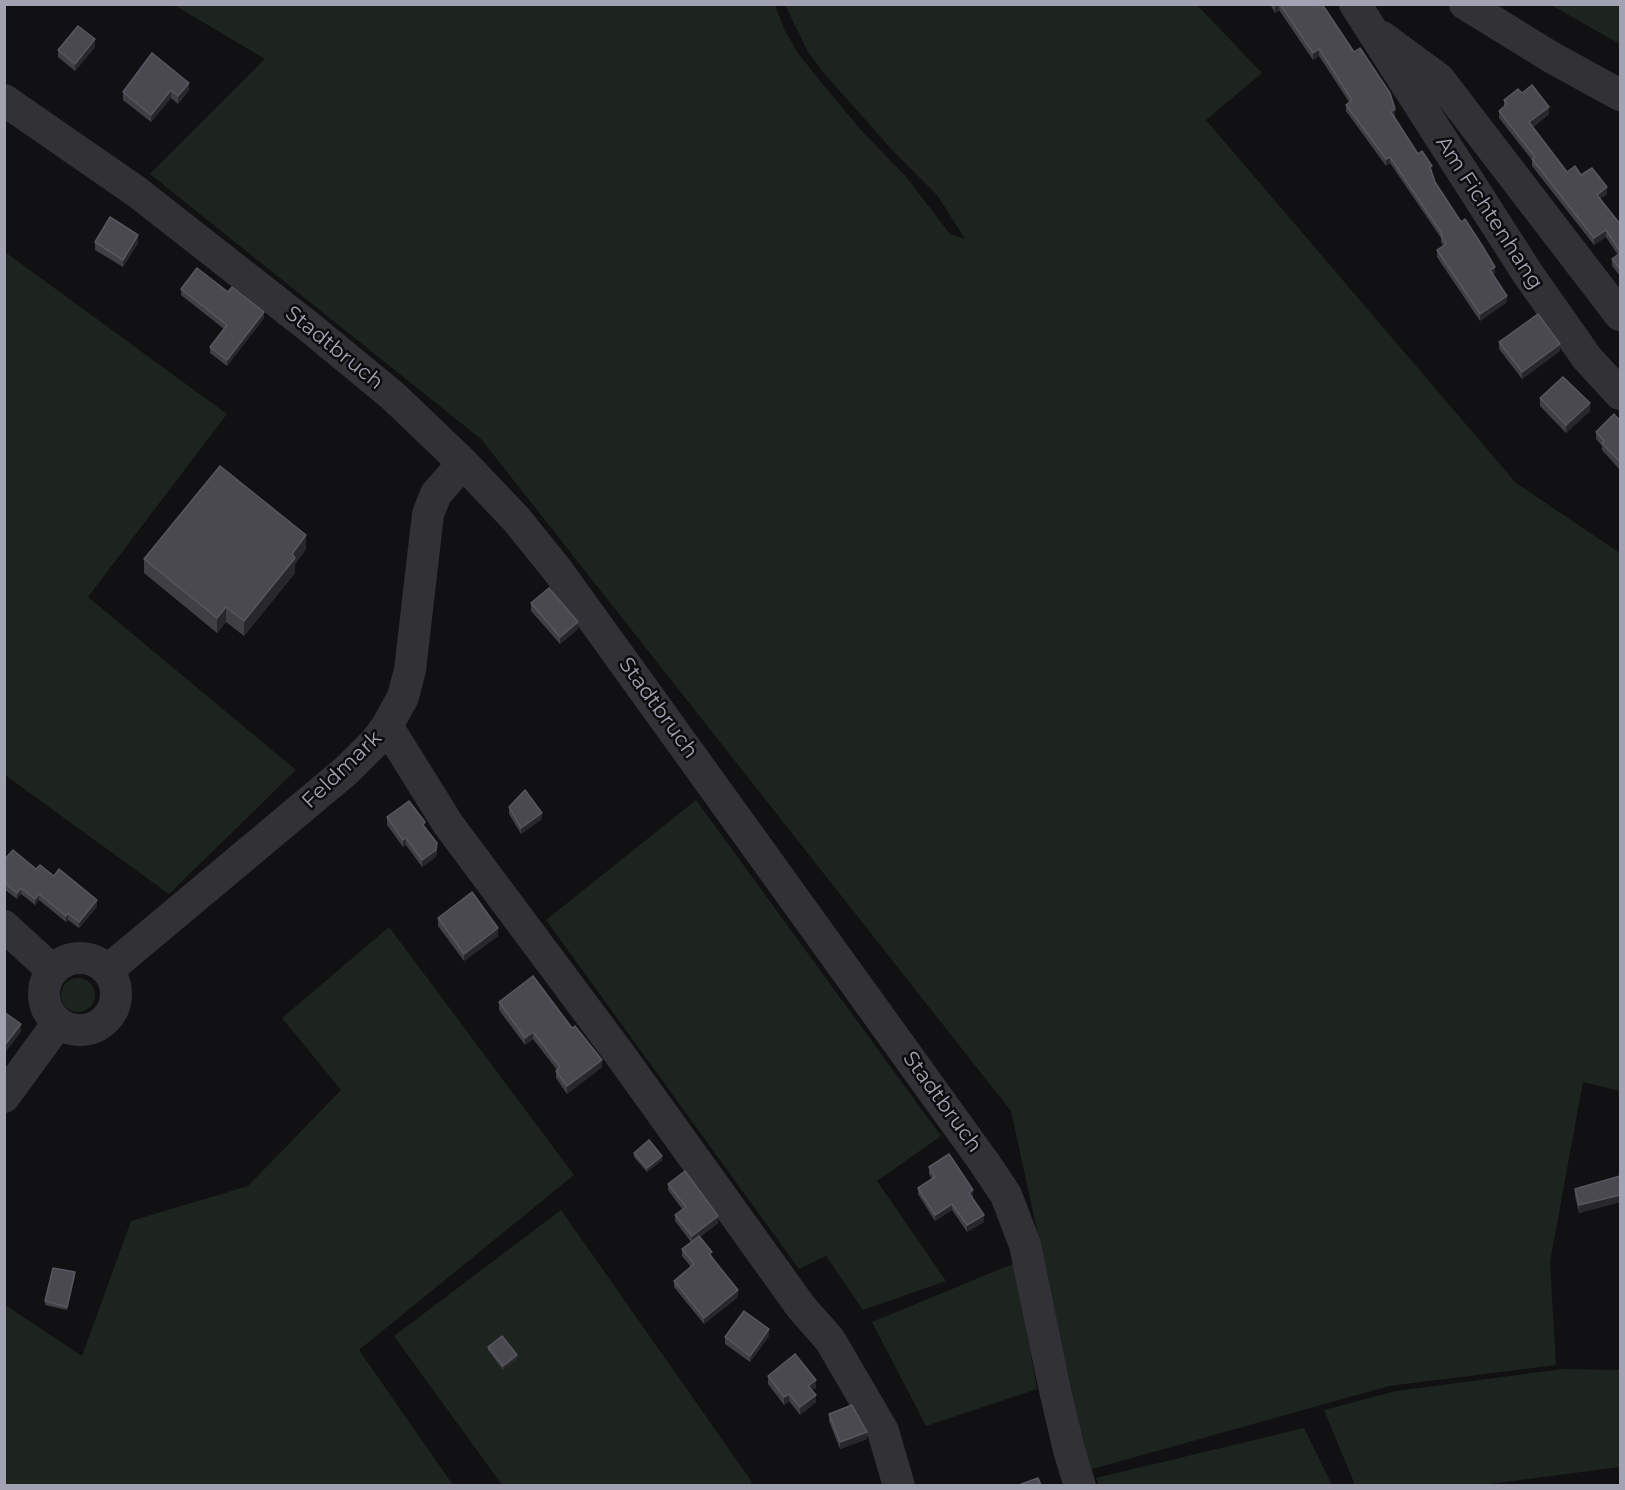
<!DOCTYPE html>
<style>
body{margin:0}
#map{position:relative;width:1625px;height:1490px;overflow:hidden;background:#111012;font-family:Montserrat,sans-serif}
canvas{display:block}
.frame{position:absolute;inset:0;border:6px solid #a2a3b2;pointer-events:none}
</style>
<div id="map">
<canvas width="1625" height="1490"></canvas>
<div class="frame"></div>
</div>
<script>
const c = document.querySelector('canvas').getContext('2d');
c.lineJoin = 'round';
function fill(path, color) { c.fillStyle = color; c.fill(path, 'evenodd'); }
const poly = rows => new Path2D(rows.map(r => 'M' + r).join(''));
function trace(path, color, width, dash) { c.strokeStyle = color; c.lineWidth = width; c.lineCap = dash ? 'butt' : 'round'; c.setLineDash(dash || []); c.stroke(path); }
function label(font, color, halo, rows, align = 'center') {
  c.font = font + ' Montserrat,sans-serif'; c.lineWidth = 5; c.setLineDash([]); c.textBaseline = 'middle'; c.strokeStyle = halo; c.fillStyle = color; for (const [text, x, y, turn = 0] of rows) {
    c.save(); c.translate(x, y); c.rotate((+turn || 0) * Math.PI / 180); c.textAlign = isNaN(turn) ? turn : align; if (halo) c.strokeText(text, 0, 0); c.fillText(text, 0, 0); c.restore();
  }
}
const green = poly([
 [174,5,775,5,785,31,798,53,820,81,861,130,907,178,950,234,965,239,937,195,894,152,822,71,808,52,785,5,1197,5,1262,73,1206,120,1516,483,1620,553,1620,1091,1583,1082,1550,1262,1556,1365,1389,1386,1089,1470,1011,1111,481,439,150,174,265,59],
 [1551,5,1620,5,1620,44],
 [5,252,227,414,88,597,296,770,169,894,5,775],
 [696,800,941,1136,877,1181,946,1281,863,1310,826,1256,799,1269,546,920],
 [389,927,574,1175,359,1350,453,1485,5,1485,5,1305,82,1356,131,1221,248,1186,341,1090,282,1018],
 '61 995a17 17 0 1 1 34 0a17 17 0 1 1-34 0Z',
 [561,1210,752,1482,747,1486,502,1485,394,1336],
 [1015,1263,1037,1389,926,1426,872,1322],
 [1563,1369,1620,1370,1620,1467,1482,1485,1355,1485,1324,1410,1396,1391],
 [1304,1428,1332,1485,1099,1486,1096,1478]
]);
const minor = poly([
 [1355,4,1528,274,1587,358,1620,394],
 [1465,4,1551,57,1620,95],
 [1382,37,1439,79,1620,315],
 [4,100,137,192,308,326,393,396,463,463,517,520,558,571,984,1162,1006,1195,1025,1245,1055,1390,1069,1450,1080,1486],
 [387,726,448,824,618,1052,801,1307,830,1340,883,1431,899,1486],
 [4,926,52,970],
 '44 994a36 36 0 1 1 72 0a36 36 0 1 1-72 0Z',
 [108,970,347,770,376,741,387,726,403,697,410,670,428,514,436,494,463,463],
 [4,1097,58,1023]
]);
const wall = poly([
 [1270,4,1312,4,1395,116,1394,117,1418,154,1432,173,1435,182,1495,273,1493,274,1507,302,1480,321,1437,257,1437,250,1443,246,1441,242,1441,238,1390,163,1386,166,1346,111,1346,105,1349,102,1319,56,1313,60,1279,10,1275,13],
 [95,47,75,71,58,57,58,50],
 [189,90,178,104,171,98,151,122,123,100,123,92],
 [1522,93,1549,114,1533,127,1567,172,1581,175,1607,194,1600,199,1620,224,1620,276,1612,266,1612,259,1618,255,1606,237,1594,245,1532,166,1532,160,1499,118,1499,111,1504,107,1504,100],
 [95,242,138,243,123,267,95,250],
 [181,289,228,292,264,318,227,366,210,353,210,347,224,329,181,295],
 [1499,342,1560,351,1522,379,1499,349],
 [1540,398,1590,411,1566,433,1540,406],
 [1620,421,1620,470,1602,450,1602,446,1596,439,1596,432],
 [306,549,295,564,295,573,244,636,226,622,217,633,144,573,144,559],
 [531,603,578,629,560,644,531,611],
 [509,807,542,819,521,834,509,814],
 [387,817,425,827,437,850,436,857,422,867,406,845,403,847,387,825],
 [4,860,36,869,54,876,97,907,79,928,68,920,66,922,39,900,35,905,21,894,17,899,4,889],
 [438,918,498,936,464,961,438,926],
 [499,1002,572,1028,602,1067,567,1094,556,1078,556,1071,557,1070,533,1039,525,1045,499,1010],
 [634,1153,662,1160,647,1172,634,1157],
 [929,1167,973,1197,972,1198,984,1222,967,1232,952,1210,935,1221,918,1194,918,1188,932,1179,929,1174],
 [1620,1176,1620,1202,1579,1213,1575,1196,1575,1189],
 [668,1184,718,1223,700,1237,738,1297,704,1324,674,1287,674,1281,691,1267,682,1256,682,1249,691,1242,675,1221,675,1215,682,1209,668,1190],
 [75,1276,67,1310,45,1305,45,1301],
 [769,1336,750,1362,725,1344,725,1337],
 [488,1347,517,1359,503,1370,488,1350],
 [768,1376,816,1388,812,1390,816,1402,800,1415,789,1401,784,1405,768,1384],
 [829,1414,867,1439,840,1449,829,1421]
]);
const shadedWall = poly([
 [1277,4,1279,4,1279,10,1275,13,1275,6],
 [95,39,95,47,75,71,75,64],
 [1319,49,1319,56,1313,60,1313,53],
 [189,83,189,90,178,104,178,96],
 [171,90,171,98,151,122,151,115],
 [1549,107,1549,114,1529,129,1529,122],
 [1395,109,1395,116,1391,119,1391,112],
 [1390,157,1390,163,1386,166,1386,159],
 [1607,187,1607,194,1597,201,1597,195],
 [1606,230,1606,237,1594,245,1594,238],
 [138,235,138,243,123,267,123,260],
 [1495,267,1495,273,1490,276,1490,270],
 [1507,296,1507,302,1480,321,1480,314],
 [264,312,264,318,227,366,227,360],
 [1560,344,1560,351,1522,379,1522,372],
 [1590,403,1590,411,1566,433,1566,425],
 [306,535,306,549,295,564,295,573,244,636,244,621],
 [226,607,226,622,217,633,217,618],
 [578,622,578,629,560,644,560,637],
 [542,813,542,819,521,834,521,828],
 [406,838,406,845,403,847,403,840],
 [437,843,436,857,422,867,422,860],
 [21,888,21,894,17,899,17,893],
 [39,894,39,900,35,905,35,899],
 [97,900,97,907,79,928,79,922],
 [68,913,68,920,66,922,66,916],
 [498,928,498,936,464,961,464,954],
 [21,1024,21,1032,4,1054,4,1046],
 [533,1032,533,1039,525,1045,525,1038],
 [602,1060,602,1067,567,1094,567,1086],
 [662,1156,662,1160,647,1172,647,1168],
 [973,1190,973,1197,969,1200,969,1193],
 [1620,1195,1620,1202,1579,1213,1579,1205],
 [952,1204,952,1210,935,1221,935,1215],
 [984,1215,984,1222,967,1232,967,1225],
 [718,1216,718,1223,692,1243,692,1236],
 [75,1272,75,1276,67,1310,67,1307],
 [738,1290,738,1297,704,1324,704,1318],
 [769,1329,769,1336,750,1362,750,1356],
 [517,1355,517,1359,503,1370,503,1366],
 [816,1380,816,1388,808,1393,808,1386],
 [789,1394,789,1401,784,1405,784,1397],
 [816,1395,816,1402,800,1415,800,1407],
 [867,1432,867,1439,840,1449,840,1442]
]);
const building = poly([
 [1280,4,1312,4,1315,8,1319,4,1322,4,1354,52,1360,48,1390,93,1395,109,1391,112,1418,154,1422,151,1432,166,1430,167,1435,182,1461,222,1465,219,1483,247,1495,267,1490,270,1507,296,1480,314,1437,250,1446,244,1441,235,1442,234,1390,157,1386,159,1346,105,1352,100,1319,49,1313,53,1280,4],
 [78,26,95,39,75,64,58,50,78,26],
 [152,53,189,83,178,96,171,90,151,115,123,92,152,53],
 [1532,85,1549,107,1529,122,1567,172,1575,166,1581,175,1592,168,1607,187,1597,195,1620,224,1620,251,1606,230,1594,238,1532,159,1535,157,1499,111,1507,104,1504,100,1518,89,1522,93,1532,85],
 [110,217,138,235,123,260,95,242,110,217],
 [1620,253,1620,269,1612,259,1620,253],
 [197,268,228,292,232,287,264,312,227,360,210,347,227,325,181,289,197,268],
 [1538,314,1560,344,1522,372,1499,342,1538,314],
 [1563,377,1590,403,1566,425,1540,398,1563,377],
 [1614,414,1620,421,1620,462,1602,443,1604,441,1596,432,1614,414],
 [220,466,306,535,292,554,295,558,244,621,226,607,217,618,144,559,220,466],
 [549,588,578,622,560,637,531,603,549,588],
 [525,790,542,813,521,828,509,807,525,790],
 [409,801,425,822,423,825,437,843,436,850,422,860,406,838,403,840,387,817,409,801],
 [13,850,36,869,40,865,54,876,59,869,97,900,79,922,68,913,66,916,39,894,35,899,21,888,17,893,4,882,4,860,13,850],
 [472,892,498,928,464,954,438,918,472,892],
 [533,976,572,1028,575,1026,602,1060,567,1086,556,1071,560,1067,533,1032,525,1038,499,1002,533,976],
 [4,1012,21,1024,4,1046,4,1012],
 [649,1140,662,1156,647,1168,634,1153,649,1140],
 [949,1154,973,1190,969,1193,984,1215,967,1225,952,1204,935,1215,918,1188,935,1177,929,1167,949,1154],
 [685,1171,718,1216,692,1236,675,1215,686,1207,668,1184,685,1171],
 [1620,1176,1620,1195,1579,1205,1575,1189,1620,1176],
 [699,1236,712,1252,709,1254,738,1290,704,1318,674,1281,694,1264,682,1249,699,1236],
 [53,1268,75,1272,67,1307,45,1301,53,1268],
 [744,1311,769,1329,750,1356,725,1337,744,1311],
 [502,1336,517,1355,503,1366,488,1347,502,1336],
 [795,1354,816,1380,808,1386,816,1395,800,1407,789,1394,784,1397,768,1376,795,1354],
 [852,1405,867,1432,840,1442,829,1414,852,1405],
 [1038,1478,1041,1485,1019,1485,1038,1478]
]);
const streetNames = [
 ["Am Fichtenhang",1489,213,57],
 ["Stadtbruch",334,348,39],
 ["Stadtbruch",658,708,54],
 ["Feldmark",342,770,-44],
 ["Stadtbruch",942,1102,54]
];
fill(green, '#1d241f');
trace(minor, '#323136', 32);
fill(wall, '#3f3f44');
fill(shadedWall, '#28272b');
fill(building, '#4a4950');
trace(building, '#58575f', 1.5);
label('21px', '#a2a3b2', '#0c0b0d', streetNames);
</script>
